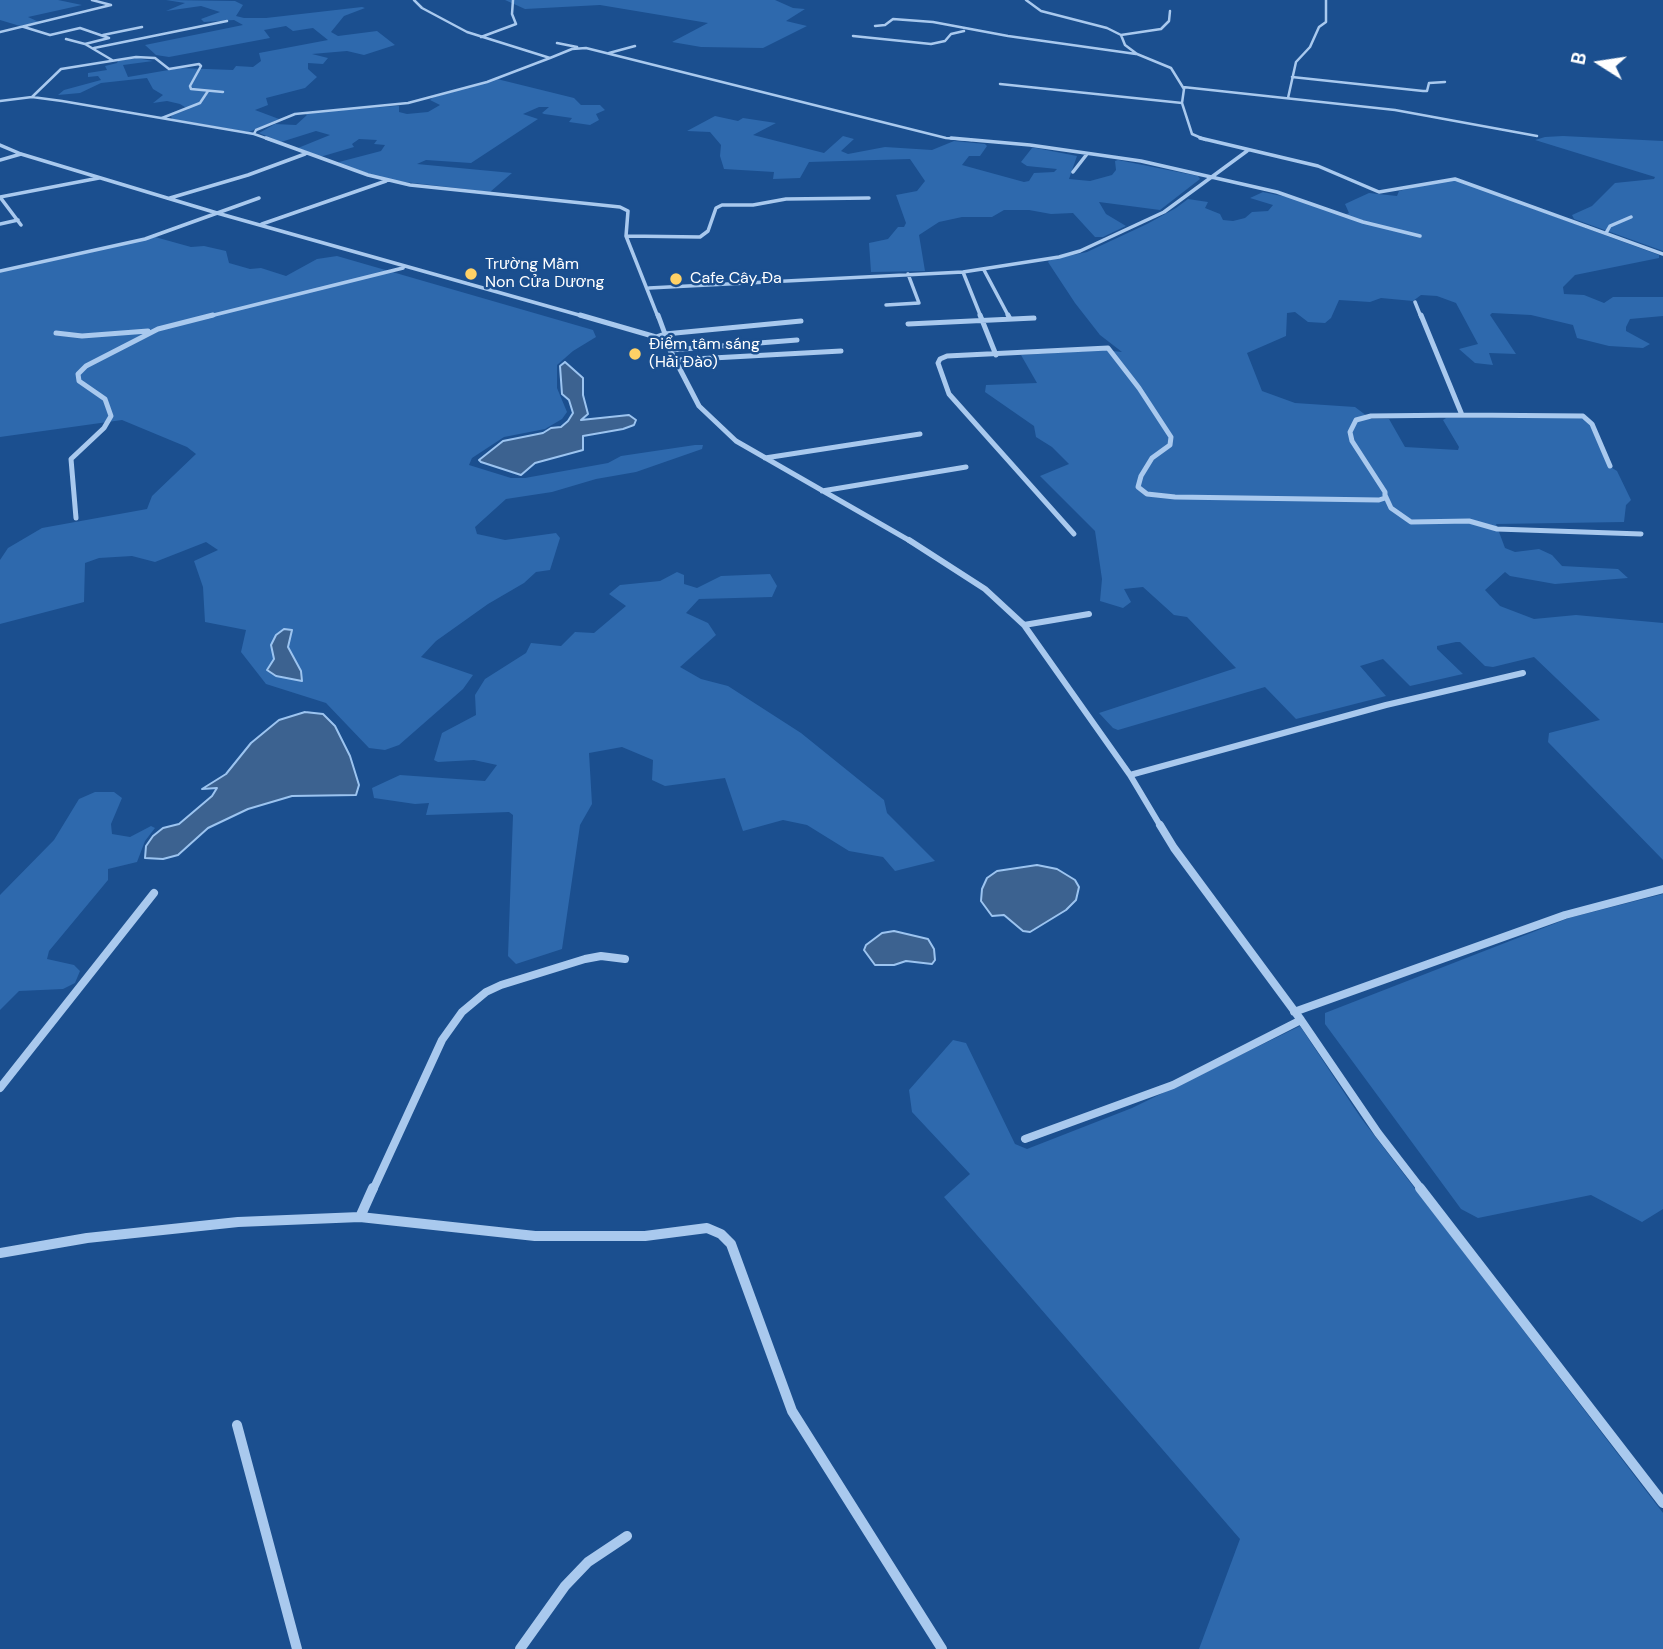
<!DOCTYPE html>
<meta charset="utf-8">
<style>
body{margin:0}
#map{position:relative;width:1663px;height:1649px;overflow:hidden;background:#1b4f8f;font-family:"DM Sans",sans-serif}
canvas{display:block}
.north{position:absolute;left:1565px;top:28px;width:70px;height:70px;-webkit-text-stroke:5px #1b4f8f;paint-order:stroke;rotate:282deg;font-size:19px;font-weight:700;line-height:28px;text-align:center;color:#fff}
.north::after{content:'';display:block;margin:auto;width:24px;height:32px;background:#fff;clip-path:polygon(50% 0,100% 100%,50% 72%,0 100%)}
</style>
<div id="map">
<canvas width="1663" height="1649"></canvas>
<div class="north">B</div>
</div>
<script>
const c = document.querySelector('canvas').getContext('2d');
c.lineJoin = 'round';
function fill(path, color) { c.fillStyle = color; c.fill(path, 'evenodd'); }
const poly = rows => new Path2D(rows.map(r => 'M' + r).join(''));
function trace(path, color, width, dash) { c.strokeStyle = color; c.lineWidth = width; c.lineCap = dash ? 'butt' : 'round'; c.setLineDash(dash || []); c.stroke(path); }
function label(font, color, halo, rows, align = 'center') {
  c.font = font + ' "DM Sans",sans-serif'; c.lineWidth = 5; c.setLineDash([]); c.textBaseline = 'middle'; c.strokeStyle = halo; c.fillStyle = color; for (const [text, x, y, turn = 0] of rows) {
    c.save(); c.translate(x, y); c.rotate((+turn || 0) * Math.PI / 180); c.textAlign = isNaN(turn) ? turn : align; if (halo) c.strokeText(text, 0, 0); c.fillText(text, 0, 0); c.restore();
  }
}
const green = poly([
 [0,0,58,0,82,5,28,17,39,22,20,26,0,20],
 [166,0,235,1,243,5,236,16,244,18,266,18,362,7,365,8,344,16,331,32,338,36,377,31,395,45,364,55,347,51,312,54,328,58,323,64,308,63,308,69,317,77,305,88,266,98,268,105,255,110,279,119,249,132,172,119,171,116,188,109,180,104,167,101,153,103,163,95,153,89,147,78,101,83,80,93,58,95,64,90,101,80,98,76,88,77,88,73,107,70,105,66,117,63,118,61,136,58,153,61,123,65,128,77,180,68,233,70,236,66,253,67,261,61,259,53,328,40,313,28,293,31,286,26,264,30,270,38,169,57,156,55,145,45,243,25,234,20,204,22,201,19,220,12,201,6,166,11,185,3],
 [505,0,775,0,793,8,805,9,786,21,807,26,763,48,701,47,672,42,708,23,600,5,525,9],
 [497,79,574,98,581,105,600,105,605,110,596,114,599,120,590,125,569,122,572,118,544,114,542,113,549,107,539,107,523,114,538,119,471,163,426,160,417,164,512,173,490,192,388,180,340,164,339,162,381,151,385,145,374,144,377,140,359,139,352,144,354,147,320,157,298,148,330,135,316,131,281,142,259,133,275,124,296,125,307,115,304,113,396,106,399,106,399,112,407,114,428,112,440,105,430,100,432,98],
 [715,116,738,121,743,118,776,123,753,135,824,153,843,136,854,139,841,151,848,154,885,147,932,150,954,141,985,144,987,146,980,156,969,156,962,165,1024,182,1029,181,1034,173,1054,172,1057,169,1027,166,1021,162,1032,148,1036,148,1077,156,1069,179,1090,181,1112,175,1116,170,1115,161,1118,160,1198,176,1200,179,1160,210,1099,202,1106,214,1126,226,1103,237,1095,237,1073,213,1051,214,1029,210,1004,210,992,217,962,217,939,222,919,235,925,271,871,272,869,243,888,239,898,227,904,227,906,223,896,195,917,191,925,181,910,159,809,162,800,178,773,179,774,172,724,169,720,156,721,145,710,132,687,131],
 [1563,136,1663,141,1663,251,1574,219,1572,215,1592,206,1615,183,1654,179,1655,177,1535,140,1545,137],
 [1444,180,1458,181,1659,255,1659,258,1575,275,1563,287,1564,294,1584,295,1604,303,1613,297,1663,297,1663,316,1630,319,1626,327,1626,331,1650,344,1643,348,1609,346,1577,338,1573,325,1531,315,1492,313,1490,315,1516,354,1489,353,1493,365,1475,363,1459,349,1478,344,1456,303,1437,296,1421,295,1413,301,1381,298,1370,302,1339,300,1331,318,1325,323,1308,322,1295,312,1287,313,1286,336,1247,353,1262,391,1295,403,1355,407,1371,419,1389,419,1405,447,1458,450,1459,447,1443,420,1446,418,1584,418,1589,423,1609,466,1617,471,1631,500,1626,505,1624,522,1496,524,1505,548,1515,552,1539,549,1552,555,1562,566,1618,569,1628,578,1555,584,1510,576,1505,572,1485,590,1500,606,1534,619,1576,615,1663,623,1663,860,1548,742,1549,733,1600,720,1534,657,1493,667,1485,666,1460,642,1456,642,1437,646,1437,649,1463,674,1410,686,1383,659,1360,666,1386,696,1296,719,1265,687,1118,730,1113,728,1099,713,1236,668,1187,617,1174,615,1143,587,1124,589,1131,602,1123,608,1100,601,1102,579,1095,531,1040,476,1069,464,1052,447,1036,437,1034,426,985,392,986,385,1037,383,1021,355,1104,350,1122,352,1100,335,1075,303,1048,262,1050,260,1087,252,1147,224,1176,208,1188,199,1208,202,1205,208,1220,214,1223,220,1233,221,1245,218,1252,212,1268,211,1273,205,1250,198,1263,192,1296,199,1343,216,1349,213,1345,204,1369,193,1397,196,1399,191],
 [155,237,191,247,204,246,226,251,229,263,250,269,261,268,286,276,317,259,337,256,593,330,596,337,573,351,557,365,557,388,567,412,562,419,545,429,504,437,472,458,469,465,511,478,525,478,608,463,621,456,695,445,703,445,702,449,636,472,596,479,552,492,506,499,475,527,477,534,505,540,556,533,560,538,550,570,536,572,524,583,488,604,436,641,421,657,473,675,463,689,399,745,385,750,369,748,326,703,266,684,241,652,246,630,205,622,203,587,194,561,218,550,206,542,155,562,132,556,99,558,85,563,84,602,0,624,0,560,8,548,42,528,147,509,152,496,196,454,187,447,122,420,0,437,0,272],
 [677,572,684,575,684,584,697,588,721,576,770,574,777,586,772,597,699,599,686,613,708,623,716,635,680,667,701,679,728,686,801,733,884,800,887,813,935,861,895,871,883,857,849,851,807,825,783,820,743,831,725,778,665,786,652,780,653,760,622,747,589,753,592,804,580,825,562,949,516,964,508,956,513,815,509,812,426,815,429,803,415,804,374,798,372,788,400,775,485,781,497,765,474,760,438,762,434,760,442,733,476,715,475,695,485,679,526,653,531,643,561,646,575,632,594,633,626,606,609,594,620,585,660,581],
 [95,792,114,792,122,798,111,824,112,834,130,837,151,826,155,828,145,841,137,862,108,869,108,880,49,951,47,959,74,965,80,971,75,983,63,989,19,991,0,1010,0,895,54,840,79,799],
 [1663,894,1663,1209,1642,1222,1591,1195,1478,1218,1461,1209,1325,1024,1325,1013,1569,918],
 [1300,1026,1361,1118,1663,1513,1663,1649,1199,1649,1240,1539,944,1197,970,1174,912,1112,909,1090,953,1040,966,1043,1015,1144,1027,1149,1132,1108]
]);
const water = poly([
 [565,362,583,378,583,395,588,414,581,420,629,415,636,420,634,425,623,429,583,436,583,450,535,463,521,475,481,462,479,460,503,441,543,433,551,428,561,427,568,421,573,413,569,400,562,394,560,366,565,362],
 [284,629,292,630,288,647,301,671,302,681,276,676,267,670,274,659,271,645,276,635,284,629],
 [305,712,323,714,335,726,350,756,359,785,356,795,292,796,248,809,208,828,178,855,163,859,145,858,146,846,153,836,163,828,179,824,212,796,217,788,202,789,226,774,251,743,279,720,305,712],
 [1037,865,1057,869,1075,880,1079,887,1076,900,1066,910,1030,932,1023,931,1004,915,992,916,981,901,982,889,987,878,997,871,1037,865],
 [894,931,928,939,934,949,935,960,932,964,906,961,894,965,875,965,864,950,866,945,882,933,894,931]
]);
const streetFar5 = poly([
 [1026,0,1041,11,1107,28,1121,35,1125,45,1137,54,1171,68,1184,89,1182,103,1192,134,1206,140],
 [875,26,885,25,893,19,933,22,1008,36,1136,54],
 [24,27,50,35,80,28,109,38,85,44,112,60],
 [0,32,111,5,92,0],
 [103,35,142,27],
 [1121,35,1161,29,1169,21,1170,11],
 [853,36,931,44,945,41,951,34,964,31],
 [481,37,516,24,512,14,513,0],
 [66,39,85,44],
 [557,43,577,47],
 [94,48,227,21],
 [609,53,635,46],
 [550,58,572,49,586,48,946,138,972,140],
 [1292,77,1423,91,1427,91,1429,83,1445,82],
 [1000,84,1182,103],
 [1183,87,1395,110,1537,136],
 [32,97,61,69,136,57,155,58,169,69,199,64,201,66,190,86,191,89,223,92],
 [1288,98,1296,62,1310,47,1319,27,1326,22,1326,0],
 [0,101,32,97,62,101,254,134,271,140],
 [162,118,200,103,208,91],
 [254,134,256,130,295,114,408,103,487,82,550,58,467,32,422,8,414,0]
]);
const streetFar4 = poly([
 [266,138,368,175,410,185,620,207,628,211,626,236,658,317],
 [951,138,1030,145,1141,161,1277,192,1363,222,1420,236],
 [1200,138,1318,166,1379,192,1455,179,1663,254],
 [0,145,21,154,217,213,586,317],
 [0,160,21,154],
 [1073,172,1087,154],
 [0,197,99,178],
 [0,197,21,225],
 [170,198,248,175,305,154],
 [0,224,18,220],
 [262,224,386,181],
 [1606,233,1610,226,1631,217],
 [626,236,700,237,708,231,716,208,722,205,753,205,786,199,869,198],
 [984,270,1009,317],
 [0,271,145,239,259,198],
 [963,272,981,317],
 [649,288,963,272,1059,257,1080,251,1164,212,1247,151],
 [1415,302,1421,317],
 [886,305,919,303,908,274],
 [206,317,403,268]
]);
const streetFar3 = poly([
 [580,315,656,337,670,350,699,406,736,441,912,542],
 [980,315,996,355],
 [1008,315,1010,319],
 [908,324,1034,318],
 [56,333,82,336,148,331],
 [665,334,801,321],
 [656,337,665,334,658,315],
 [670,350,797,340],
 [676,360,841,351],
 [1462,415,1583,416,1592,424,1610,466],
 [765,458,920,434],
 [822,491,966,467],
 [1385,495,1391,508,1411,522,1469,521,1497,529,1641,534],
 [76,518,71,459,104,428,111,416,105,399,79,381,78,374,86,366,158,329,213,315],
 [1074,534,949,394,938,363,940,359,947,356,1108,348,1139,388,1171,437,1170,445,1152,458,1141,476,1138,487,1147,494,1175,497,1379,500,1385,498,1385,492,1352,441,1350,432,1356,420,1371,416,1462,415,1421,315]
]);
const streetFar2 = poly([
 [909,540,985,589,1024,625,1130,775,1161,827],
 [1024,625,1089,614],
 [1130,775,1386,705,1523,673]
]);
const streetFar1 = poly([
 [1160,825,1174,848,1301,1020,1378,1133,1422,1190],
 [1294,1012,1565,915,1663,889],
 [0,1088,154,893],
 [1025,1139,1173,1085,1301,1020],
 [373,1190,442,1040,462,1012,486,992,501,985,585,959,601,956,625,959]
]);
const street = poly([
 [1420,1188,1663,1503],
 [360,1217,373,1188],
 [0,1253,87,1238,238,1222,360,1217,535,1236,645,1236,707,1228,721,1234,731,1244,792,1411,942,1649],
 [237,1425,297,1649],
 [520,1649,565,1586,588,1562,627,1536]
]);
const markers = [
 [471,274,7,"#ffd166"],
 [676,279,7,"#ffd166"],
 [635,354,7,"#ffd166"]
];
const farPoinames = [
 ["Trường Mầm",485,265],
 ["Non Cửa Dương",485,283],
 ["Cafe Cây Đa",690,279],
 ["Điểm tâm sáng",649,345],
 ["(Hải Đào)",649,363]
];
fill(green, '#2e69ad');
fill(water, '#3c6290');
trace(water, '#9cc4f0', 2);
trace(streetFar5, '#a9c9ee', 2.5);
trace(streetFar4, '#a9c9ee', 3.5);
trace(streetFar3, '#a9c9ee', 5);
trace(streetFar2, '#a9c9ee', 6);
trace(streetFar1, '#a9c9ee', 8);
trace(street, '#a9c9ee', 10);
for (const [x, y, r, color] of markers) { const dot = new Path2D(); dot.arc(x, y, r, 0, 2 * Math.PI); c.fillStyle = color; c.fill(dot); trace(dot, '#1b4f8f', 2.5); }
label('16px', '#fff', '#1b4f8f', farPoinames, 'left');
</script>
